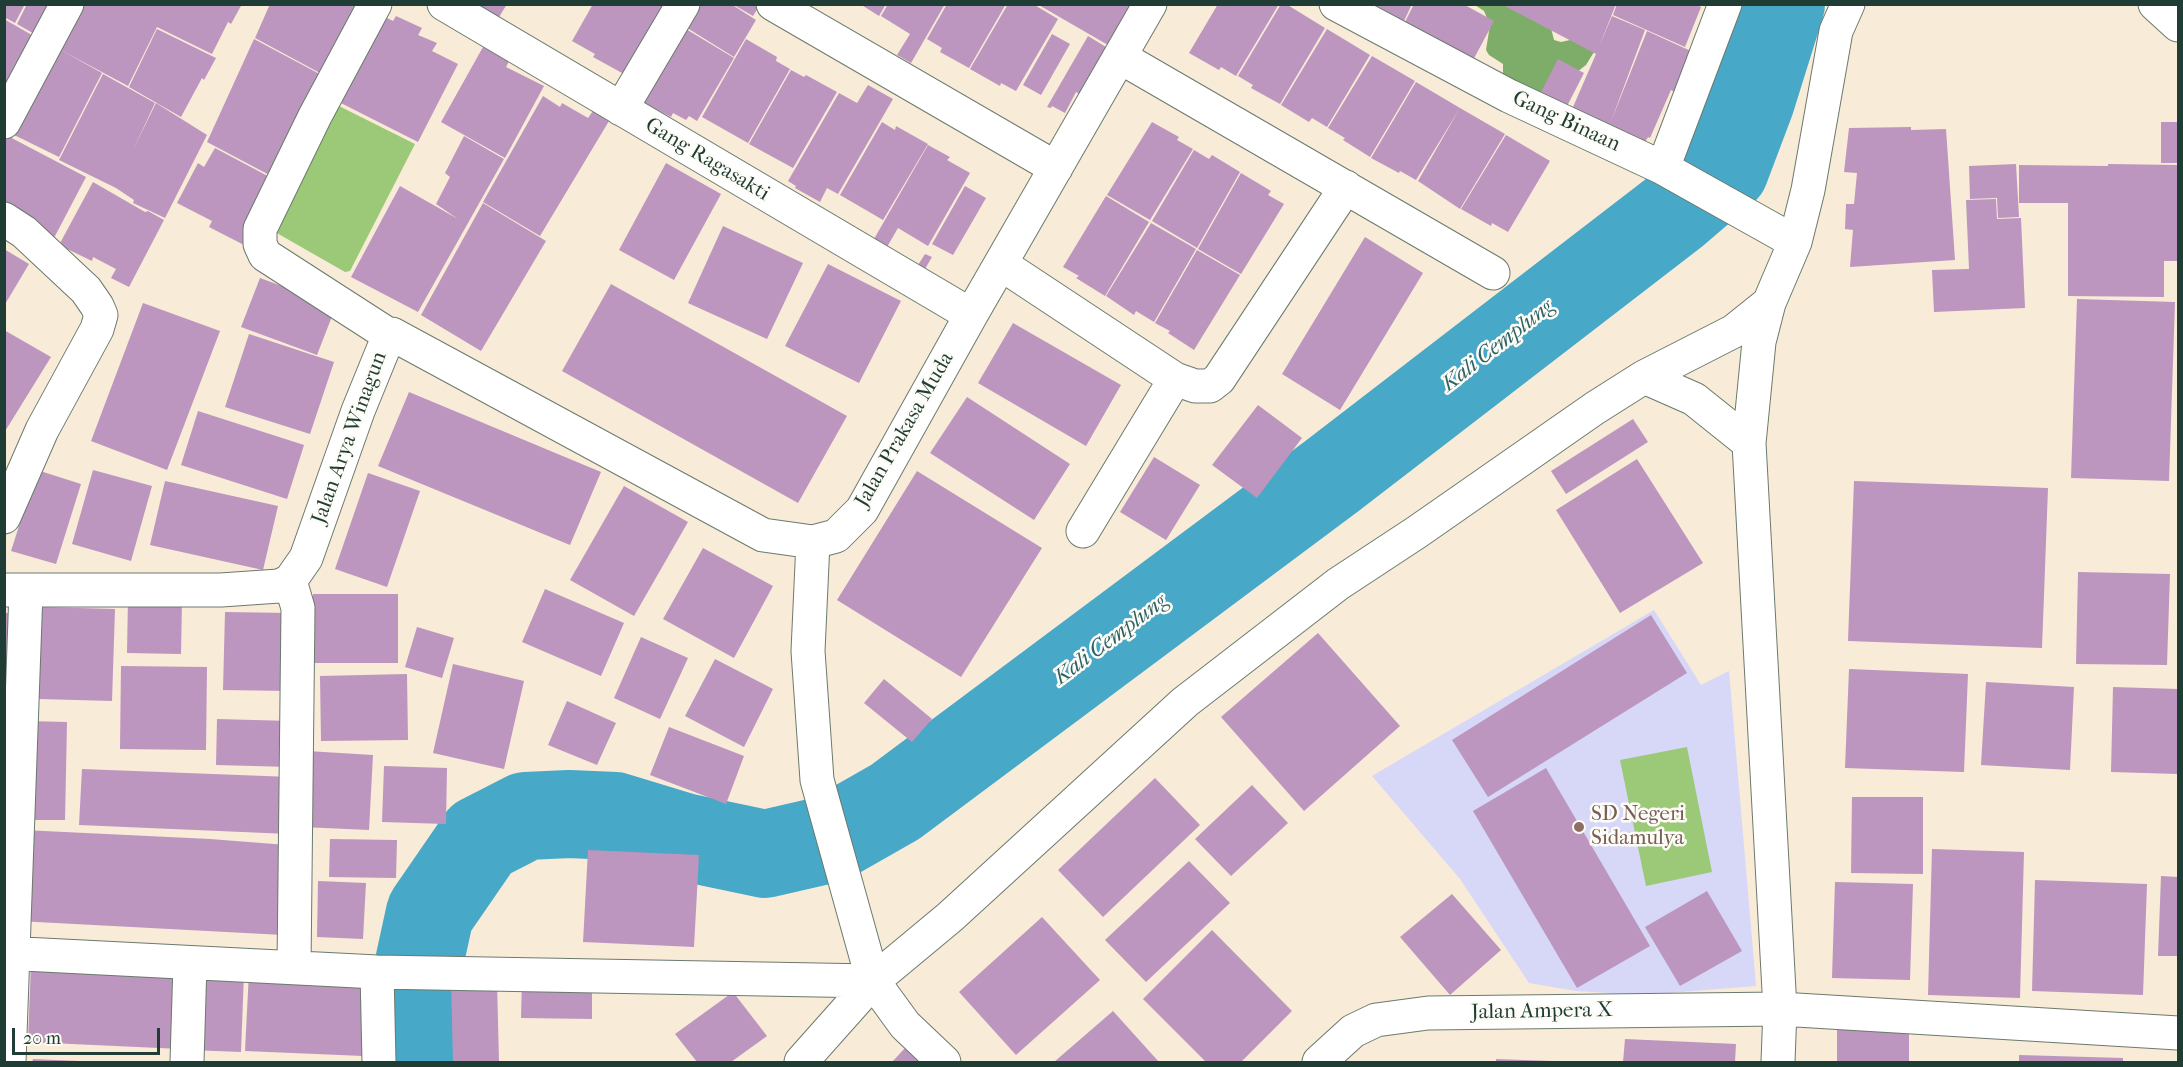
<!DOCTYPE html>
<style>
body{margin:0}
#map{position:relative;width:2183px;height:1067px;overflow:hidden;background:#f8ebd8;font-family:"IM FELL French Canon",serif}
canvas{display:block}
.frame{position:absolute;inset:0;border:6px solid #1f3d34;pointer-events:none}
.scale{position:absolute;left:12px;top:1028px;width:148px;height:27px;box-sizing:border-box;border:3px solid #1f3d34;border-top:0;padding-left:8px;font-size:18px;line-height:21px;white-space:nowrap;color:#1f3d34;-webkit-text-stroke:4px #fdfcf7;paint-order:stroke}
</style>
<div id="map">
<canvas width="2183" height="1067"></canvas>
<div class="frame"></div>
<div class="scale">20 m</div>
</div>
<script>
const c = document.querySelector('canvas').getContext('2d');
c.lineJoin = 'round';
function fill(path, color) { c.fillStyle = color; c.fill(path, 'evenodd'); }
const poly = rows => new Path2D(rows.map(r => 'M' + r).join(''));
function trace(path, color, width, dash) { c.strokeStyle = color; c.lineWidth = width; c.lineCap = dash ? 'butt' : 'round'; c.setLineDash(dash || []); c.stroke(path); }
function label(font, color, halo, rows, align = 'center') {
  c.font = font + ' "IM FELL French Canon",serif'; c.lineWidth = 5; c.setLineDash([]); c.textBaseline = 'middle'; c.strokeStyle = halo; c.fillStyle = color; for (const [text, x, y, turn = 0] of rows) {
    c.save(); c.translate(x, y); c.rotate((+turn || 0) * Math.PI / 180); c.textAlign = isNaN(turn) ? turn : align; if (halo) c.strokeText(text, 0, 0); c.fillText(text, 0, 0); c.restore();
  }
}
const built = poly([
 [1654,610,1701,685,1729,671,1756,986,1643,995,1576,991,1529,983,1460,879,1372,776]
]);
const green = poly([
 [333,103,415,144,350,271,345,272,275,232],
 [1687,747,1712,872,1646,886,1620,760]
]);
const forest = poly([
 [1475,5,1529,5,1551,28,1554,40,1561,42,1579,38,1594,52,1586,65,1551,92,1536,92,1503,76,1503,64,1489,55,1486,50,1490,25,1484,11]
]);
const river = poly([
 [432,1062,428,1044,418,968,430,913,481,839,526,816,569,814,615,816,684,837,765,854,830,839,895,802,1332,476,1675,212,1725,169,1751,100,1781,4]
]);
const building = poly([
 [4,4,25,4,15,23,4,17],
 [27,4,63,4,45,40,17,24],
 [71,4,242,4,231,24,228,22,212,54,157,27,128,86,57,48,102,73,59,157,6,131],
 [270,4,370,4,331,79,255,38],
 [475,4,507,4,496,22],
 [593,4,673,4,633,79,593,57,595,54,572,41],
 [686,4,731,4,756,20,734,57,676,21],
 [860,4,886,4,879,16],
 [888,4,945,4,911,63,897,55,910,34,881,16],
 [947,4,1006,4,969,68,940,52,942,48,927,39],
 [1008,4,1033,4,1058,19,1016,91,1001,83,1000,86,970,69],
 [1037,4,1107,6,1133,4,1108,45],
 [1218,4,1279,4,1236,76,1221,67,1219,70,1189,53],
 [1281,4,1286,4,1325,28,1280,104,1251,88,1253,85,1238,76],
 [1373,4,1412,4,1404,21],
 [1414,4,1463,4,1494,21,1471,64,1402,28],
 [1501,4,1616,4,1599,47,1612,16,1645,30,1610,124,1647,31,1693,52,1676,93,1671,90,1650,138,1648,137,1643,146,1570,114,1596,54],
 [1617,4,1695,4,1701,7,1685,47,1613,15],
 [734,5,760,5,753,16],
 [377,13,393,21,396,16,422,28,418,35,437,43,432,51,458,64,418,142,333,99],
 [4,19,44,42,4,98],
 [676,23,734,58,697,121,689,116,686,120,673,113,671,117,646,104,630,99],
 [157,29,216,58,204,80,202,78,181,117,129,87],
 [1327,29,1370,55,1327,127,1312,118,1309,122,1281,105],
 [1052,34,1070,44,1041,95,1023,85],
 [1088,36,1106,47,1079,94,1076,92,1065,113,1052,106,1051,108,1047,107],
 [254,39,327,78,275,178,207,142],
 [746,39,777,57,776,61,790,69,748,143,702,117],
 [483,47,509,61,506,67,544,86,505,158,441,122],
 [1372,56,1415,81,1370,157,1343,140,1345,138,1328,128],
 [1558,59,1584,73,1564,112,1538,98],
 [791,70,804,77,806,75,837,92,793,168,749,144],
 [103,74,155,103,133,150,156,103,207,135,165,218,133,203,134,200,116,188,59,160],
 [1416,82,1460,108,1416,180,1400,171,1399,173,1371,158],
 [868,85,893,99,838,194,827,188,820,202,795,188,796,186,788,181,839,93,857,103],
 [543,96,560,107,562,103,588,118,593,111,609,121,540,236,483,202],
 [1460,108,1505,134,1460,209,1418,181],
 [882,122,895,130,896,126,928,144,883,220,840,195],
 [1152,122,1179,137,1177,140,1193,149,1150,220,1107,195],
 [2161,122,2178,122,2178,163,2161,163],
 [1911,127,1911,130,1946,129,1955,260,1850,267,1853,230,1845,229,1846,204,1854,204,1857,173,1844,172,1849,128],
 [4,134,86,177,54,238,39,231,42,226,4,206],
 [1506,135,1550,161,1508,232,1492,223,1491,226,1461,209],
 [464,136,504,159,418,312,351,277,400,186,458,219,436,204,450,177,445,173],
 [928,145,950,157,947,160,970,173,928,246,898,228,887,247,874,239],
 [215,148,279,182,246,246,209,227,212,221,177,203,198,163,204,167],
 [1194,150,1209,159,1212,155,1240,172,1197,248,1152,221],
 [666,163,721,194,674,280,619,250],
 [2016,164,2019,217,1998,218,1997,198,1970,199,1969,166],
 [2108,164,2178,165,2178,261,2164,261,2164,297,2068,296,2068,203,2019,203,2019,165,2108,166],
 [1241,173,1271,191,1268,195,1284,204,1241,274,1198,249],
 [93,182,145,212,148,211,164,220,129,287,111,278,116,269,93,257,92,261,59,245],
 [965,186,986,198,953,255,932,244],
 [1106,196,1149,222,1105,296,1076,278,1079,276,1063,267],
 [1996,199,1997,219,2021,218,2025,308,1934,312,1932,270,1969,269,1966,200],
 [483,203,546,241,481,351,421,315],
 [1151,223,1196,249,1154,322,1136,311,1134,315,1106,296],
 [723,226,803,263,767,339,688,303],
 [1365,237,1423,273,1340,410,1282,374],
 [4,249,29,264,4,306],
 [1197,250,1240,275,1194,350,1168,333,1170,331,1155,323],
 [925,254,932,257,925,269,918,265],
 [828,264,901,301,859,383,785,346],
 [260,278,336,306,317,355,241,327],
 [611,284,847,416,798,503,562,371],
 [2077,299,2175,302,2169,481,2071,478],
 [143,303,220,331,167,470,91,441],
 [1013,323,1121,385,1086,446,978,383],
 [4,330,51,357,4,433],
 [249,334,334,362,310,434,225,407],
 [409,392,601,472,570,545,378,466],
 [967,397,1070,464,1034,520,930,453],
 [1258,405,1302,438,1257,498,1212,465],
 [198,411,304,445,287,499,181,465],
 [1633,419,1648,442,1566,494,1551,471],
 [1154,457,1200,485,1166,540,1120,512],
 [1637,459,1703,563,1620,613,1556,510],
 [37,470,81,484,56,564,11,551],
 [93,470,152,486,131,561,72,544],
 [917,471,1042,548,961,677,837,600],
 [368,473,420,491,387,587,335,569],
 [165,481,278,506,263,570,150,545],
 [1854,481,2048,488,2042,648,1848,641],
 [624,486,688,522,634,616,570,580],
 [703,548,773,586,734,658,663,619],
 [2078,572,2170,574,2167,665,2076,664],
 [545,589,624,623,601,676,522,642],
 [313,594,398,594,398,663,313,663],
 [128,599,182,600,181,654,127,653],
 [41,607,115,609,112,701,39,699],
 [225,612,290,613,290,691,223,690],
 [4,613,19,613,18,699,4,699],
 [1651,615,1687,673,1488,797,1452,740],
 [417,627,454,638,442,678,405,667],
 [1318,633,1400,726,1304,811,1221,717],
 [641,637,688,658,660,719,614,698],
 [715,659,773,689,744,747,685,716],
 [453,664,524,681,504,769,433,753],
 [121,666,207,667,206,750,120,749],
 [1849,669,1968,674,1964,772,1845,768],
 [407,674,408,740,321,741,320,676],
 [884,679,932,719,912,742,864,703],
 [1986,682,2074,687,2070,770,1981,765],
 [2113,687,2178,689,2178,774,2111,772],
 [567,701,616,723,597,765,548,745],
 [217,719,291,721,290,767,216,765],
 [28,721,67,722,65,820,25,820],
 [669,727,744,756,726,804,650,775],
 [307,751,373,755,369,830,302,827],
 [384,766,447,768,446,824,382,822],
 [1546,768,1650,946,1577,988,1473,811],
 [82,769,291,777,289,834,79,825],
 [1155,778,1200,825,1103,917,1058,870],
 [1252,785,1288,823,1231,876,1195,839],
 [1852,797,1923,797,1923,874,1851,873],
 [23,830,210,839,287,845,283,935,18,921],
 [330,839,397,840,396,878,329,877],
 [1932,849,2024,852,2020,998,1928,995],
 [588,850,699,855,694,947,583,942],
 [1189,861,1230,903,1146,982,1105,940],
 [2161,876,2178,877,2178,956,2158,956],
 [2035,880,2147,884,2143,995,2032,991],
 [318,881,366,883,363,939,317,937],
 [1835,882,1913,884,1910,980,1832,978],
 [1707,891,1742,951,1680,986,1645,927],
 [1452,894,1501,950,1450,995,1400,937],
 [1042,917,1100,980,1016,1055,959,992],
 [1212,930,1292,1011,1241,1062,1206,1062,1143,999],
 [31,963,184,970,181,1049,28,1042],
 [194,972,244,973,241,1052,190,1050],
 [249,972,367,977,363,1056,245,1051],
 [522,978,592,979,592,1019,521,1018],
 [497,981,499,1062,453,1062,451,982],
 [733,992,767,1036,731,1062,697,1062,675,1034],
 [1113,1011,1159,1062,1054,1062],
 [1837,1022,1909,1022,1909,1062,1837,1062],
 [1625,1039,1736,1044,1735,1062,1623,1062],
 [906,1047,923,1062,892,1062],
 [2019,1055,2123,1058,2123,1062,2019,1062],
 [33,1059,80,1061,80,1062,32,1062],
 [1496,1059,1553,1061,1553,1062,1496,1062]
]);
const minor = poly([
 [375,4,315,116,260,229,260,244,265,255,389,335,392,334,763,535,813,542],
 [444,4,971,315],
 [773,4,1056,168],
 [1336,4,1509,96,1663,168,1795,242],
 [2155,4,2178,25],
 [1120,57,1493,273],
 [621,109,683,4],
 [4,122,67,4],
 [1663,168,1725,4],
 [4,219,24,232,86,290,97,306,101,315,97,329,42,430,4,517],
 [1001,264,1175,379,1195,386,1210,386,1219,379,1346,187],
 [1644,377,1694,399,1749,443],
 [1083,531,1175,379],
 [290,581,298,608,294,967],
 [4,590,221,590,279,586,290,581,306,558,358,411,389,335],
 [4,953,377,972,873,981,950,917,1185,702,1338,584,1417,532,1595,408,1644,377,1734,331,1769,303],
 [377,972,379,1062],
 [873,981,905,1025,944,1062],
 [9,1062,26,591],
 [187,1062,190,963],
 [801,1062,873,981,817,780,808,651,813,542,836,536,862,510,971,315,1150,4],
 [1319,1062,1353,1031,1376,1020,1428,1013,1780,1009,2178,1033],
 [1778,1062,1780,1009,1749,443,1759,342,1769,303,1795,242,1808,190,1836,31,1848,4]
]);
const markers = [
 [1579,827,6,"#8d6e63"]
];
const streetNames = [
 ["Gang Binaan",1566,122,25],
 ["Gang Ragasakti",707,160,31],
 ["Jalan Prakasa Muda",905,430,-60],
 ["Jalan Arya Winagun",350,438,-70],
 ["Jalan Ampera X",1542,1012,-1]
];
const educationNames = [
 ["SD Negeri",1591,815],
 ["Sidamulya",1591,839]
];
const waterNames = [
 ["Kali Cemplung",1498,346,-38],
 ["Kali Cemplung",1111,640,-37]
];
fill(built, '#d7d7f8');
fill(green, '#9cc977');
fill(forest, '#7dad68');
trace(river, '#47a8c7', 88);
fill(building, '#bc96be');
trace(minor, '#6b7a6d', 35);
trace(minor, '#fff', 33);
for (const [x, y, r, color] of markers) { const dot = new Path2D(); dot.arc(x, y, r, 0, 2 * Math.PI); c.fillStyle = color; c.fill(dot); trace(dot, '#fdfcf7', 2); }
label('21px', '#1f3d34', '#fdfcf7', streetNames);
label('21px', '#785e54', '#fdfcf7', educationNames, 'left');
label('italic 22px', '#2d6267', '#fdfcf7', waterNames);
</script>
